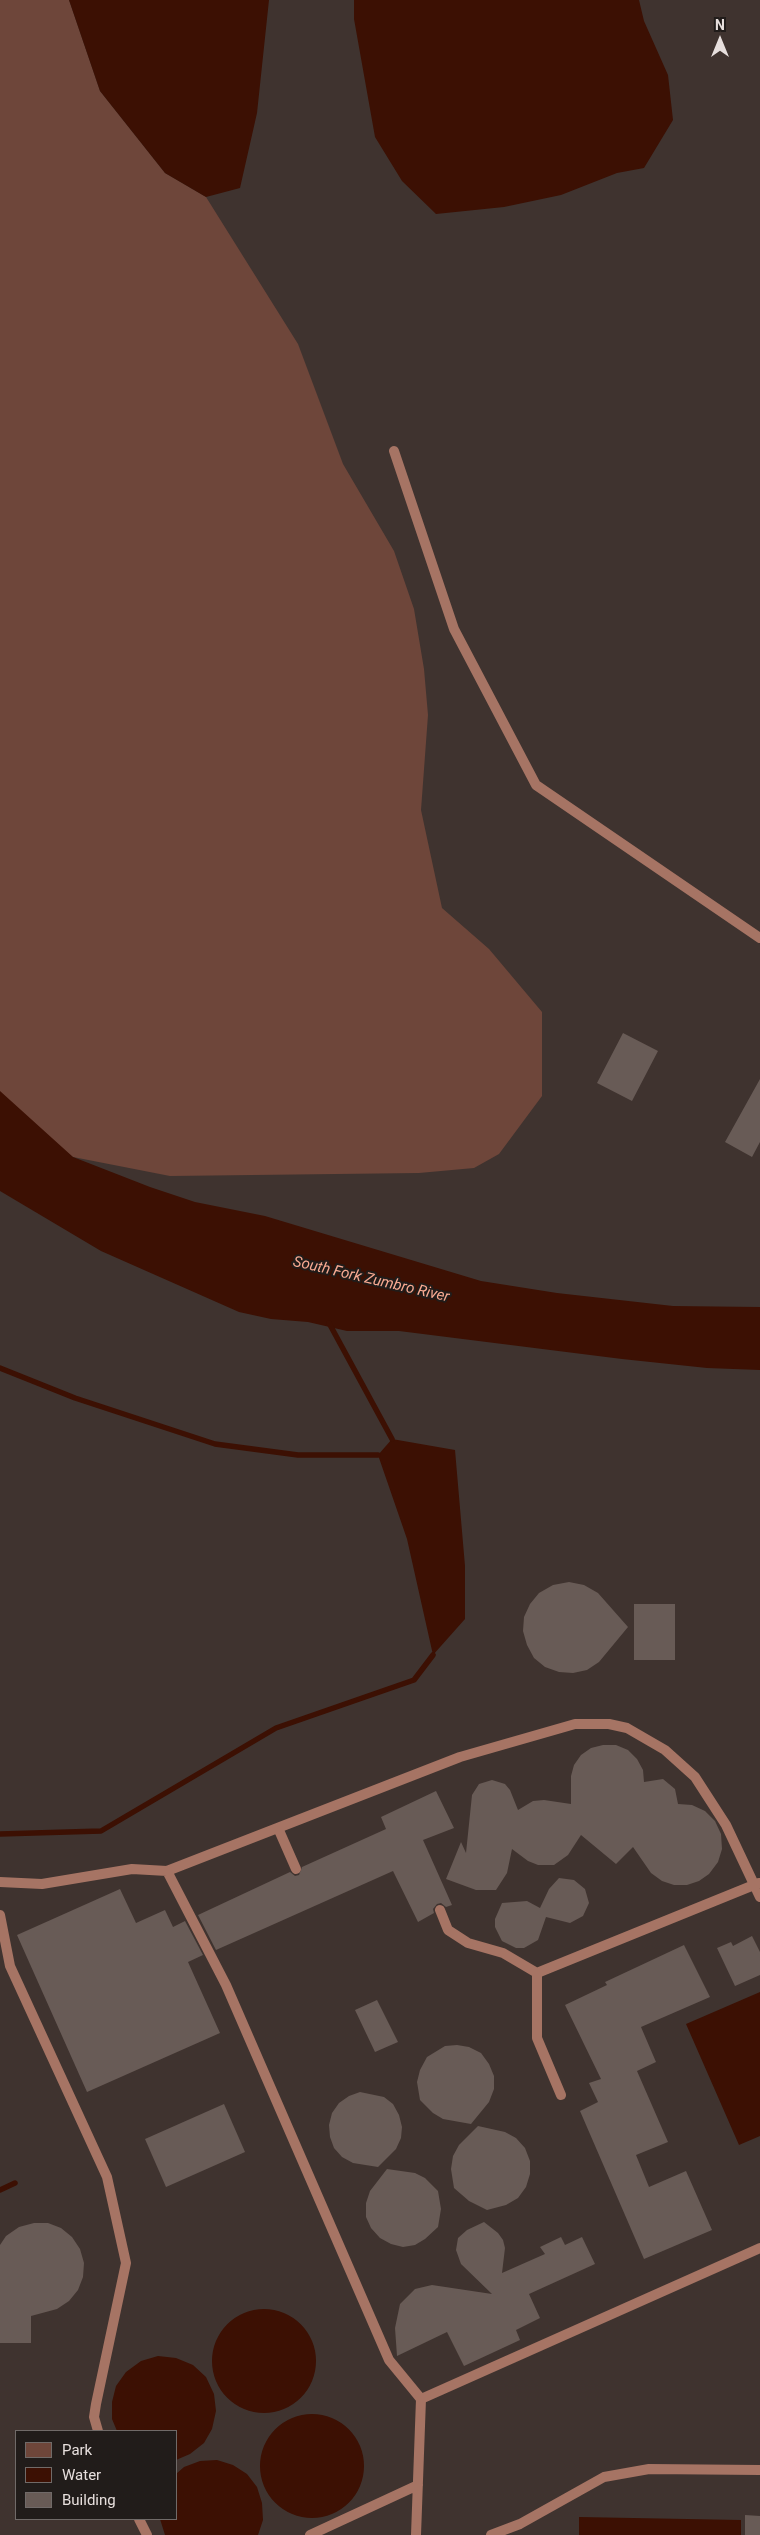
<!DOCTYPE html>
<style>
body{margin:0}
#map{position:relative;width:760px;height:2535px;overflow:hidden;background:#3f332f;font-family:Roboto,sans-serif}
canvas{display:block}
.legend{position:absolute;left:15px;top:2430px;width:162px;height:90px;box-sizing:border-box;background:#211c1a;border:1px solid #706a68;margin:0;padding:6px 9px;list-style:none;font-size:15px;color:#e7dfdd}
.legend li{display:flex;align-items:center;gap:10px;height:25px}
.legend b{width:25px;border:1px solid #706a68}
.north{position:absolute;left:695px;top:15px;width:50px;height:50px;-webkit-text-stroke:4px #211c1a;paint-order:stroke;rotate:0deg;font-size:14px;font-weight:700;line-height:20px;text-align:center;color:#e7dfdd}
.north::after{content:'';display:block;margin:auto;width:18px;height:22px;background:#e7dfdd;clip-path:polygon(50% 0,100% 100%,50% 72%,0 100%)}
</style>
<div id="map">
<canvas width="760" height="2535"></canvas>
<ul class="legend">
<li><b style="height:14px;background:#6e463a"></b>Park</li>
<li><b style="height:14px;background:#3c1003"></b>Water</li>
<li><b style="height:14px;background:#685b56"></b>Building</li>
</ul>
<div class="north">N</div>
</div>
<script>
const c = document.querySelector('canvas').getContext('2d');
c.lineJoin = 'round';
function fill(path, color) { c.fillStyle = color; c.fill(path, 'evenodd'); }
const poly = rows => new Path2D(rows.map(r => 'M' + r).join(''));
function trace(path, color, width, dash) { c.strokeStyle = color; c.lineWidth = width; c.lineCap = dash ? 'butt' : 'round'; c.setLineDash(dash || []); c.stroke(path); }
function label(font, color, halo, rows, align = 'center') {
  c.font = font + ' Roboto,sans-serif'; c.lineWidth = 4; c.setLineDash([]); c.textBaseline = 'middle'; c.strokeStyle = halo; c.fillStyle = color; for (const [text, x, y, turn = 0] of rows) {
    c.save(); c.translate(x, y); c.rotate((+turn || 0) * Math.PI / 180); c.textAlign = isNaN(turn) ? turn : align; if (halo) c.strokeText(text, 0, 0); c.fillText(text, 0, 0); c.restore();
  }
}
const green = poly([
 [0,0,69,0,100,91,165,173,206,197,298,344,343,464,394,551,414,609,424,669,428,715,421,810,442,908,489,949,542,1012,542,1096,499,1154,474,1168,419,1173,170,1176,73,1157,0,1102]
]);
const water = poly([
 [69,0,269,0,257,113,240,188,206,197,165,173,100,91],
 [354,0,639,0,644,21,668,75,673,120,644,168,617,173,561,195,504,207,436,214,402,181,375,137,354,19],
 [0,1091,73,1157,150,1187,195,1202,265,1216,481,1281,557,1293,673,1306,760,1307,760,1370,707,1368,622,1359,399,1331,347,1331,308,1322,271,1319,239,1312,101,1251,0,1191],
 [392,1439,455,1450,465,1566,465,1619,433,1655,407,1539,378,1455],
 [760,1992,760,2136,739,2145,686,2024],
 '212 2361a52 52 0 1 1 104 0a52 52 0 1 1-104 0Z',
 [158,2356,176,2358,193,2365,206,2377,214,2394,216,2411,212,2429,204,2443,190,2454,176,2460,176,2431,117,2431,112,2419,112,2402,116,2386,126,2372,141,2361],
 '260 2466a52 52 0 1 1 104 0a52 52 0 1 1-104 0Z',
 [217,2460,233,2465,247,2474,257,2487,262,2503,263,2520,258,2535,165,2535,160,2519,176,2519,176,2474,184,2467,200,2461],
 [579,2517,741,2520,741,2535,579,2535]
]);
const stream = poly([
 [329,1323,392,1439],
 [0,1368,75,1398,215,1444,298,1455,378,1455],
 [0,1834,101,1831,276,1728,414,1680,433,1655],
 [0,2190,15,2183]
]);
const building = poly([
 [623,1033,658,1051,632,1101,597,1083],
 [760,1079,760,1142,752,1157,725,1142],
 [569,1582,584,1585,598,1593,628,1627,599,1662,587,1670,573,1673,559,1672,545,1667,534,1658,527,1645,523,1631,524,1617,530,1604,539,1593,553,1585],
 [634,1604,675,1604,675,1660,634,1660],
 [603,1745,616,1745,628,1750,637,1759,643,1770,644,1782,663,1779,675,1789,678,1804,692,1805,705,1811,715,1821,721,1834,722,1849,718,1862,709,1874,699,1881,687,1885,674,1885,662,1881,651,1873,633,1847,616,1864,581,1835,568,1855,554,1865,538,1865,528,1861,512,1849,507,1873,496,1890,476,1890,446,1879,461,1842,466,1853,472,1795,479,1784,492,1780,505,1784,510,1790,518,1810,533,1801,544,1800,571,1804,571,1776,574,1765,581,1755,591,1748],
 [436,1791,454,1828,423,1840,452,1905,446,1907,441,1903,437,1904,433,1909,434,1913,418,1922,393,1871,216,1950,198,1915,290,1872,295,1876,299,1875,302,1867,386,1829,381,1817],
 [559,1878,574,1880,585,1889,589,1903,583,1916,570,1923,546,1917,538,1940,524,1948,516,1948,502,1941,495,1927,495,1919,502,1903,527,1901,540,1908,549,1889],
 [120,1889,136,1923,165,1910,173,1927,185,1921,203,1955,188,1962,220,2033,87,2092,17,1935],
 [752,1936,760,1952,760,1975,735,1986,717,1948,731,1942,733,1946],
 [684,1945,710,1997,641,2027,656,2062,637,2071,668,2142,636,2155,649,2187,686,2171,712,2230,644,2259,580,2111,598,2102,589,2083,601,2079,565,2005,607,1985,605,1982],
 [377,2000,398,2042,375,2052,355,2010],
 [457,2045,469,2047,481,2053,489,2064,494,2076,494,2089,489,2102,471,2124,443,2119,433,2113,420,2100,417,2082,420,2070,427,2057,445,2046],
 [360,2092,384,2097,393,2104,399,2115,402,2127,401,2138,396,2149,378,2167,353,2163,342,2157,334,2148,330,2137,329,2125,332,2113,339,2103,349,2096],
 [224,2104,245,2152,166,2187,145,2139],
 [478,2126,505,2132,516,2138,525,2148,530,2161,530,2174,526,2187,518,2198,506,2205,487,2210,469,2201,454,2188,451,2169,453,2156,459,2145],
 [387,2169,415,2173,425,2178,438,2191,441,2209,438,2227,425,2239,415,2245,403,2247,391,2244,380,2238,371,2228,366,2217,366,2203,370,2191],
 [484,2222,498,2233,503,2240,505,2248,502,2273,545,2254,540,2247,561,2237,565,2245,582,2237,595,2264,529,2294,540,2318,516,2330,520,2340,464,2366,447,2332,397,2356,395,2328,400,2304,415,2289,432,2285,492,2294,461,2264,456,2250,458,2238,467,2230],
 [34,2223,48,2223,61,2228,72,2237,80,2249,84,2263,83,2277,78,2290,69,2301,57,2309,31,2316,31,2343,0,2343,0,2245,6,2236,19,2227],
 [745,2515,760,2516,760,2535,745,2535]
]);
const lane = poly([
 [394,451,454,629,536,785,760,938],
 [278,1828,296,1869],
 [167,1871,226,1985,389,2360,421,2399,416,2535],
 [0,1882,42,1884,132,1869,167,1871,460,1757,575,1724,609,1724,627,1728,665,1750,695,1777,726,1825,760,1897],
 [440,1910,448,1930,468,1943,503,1953,537,1973],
 [0,1915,10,1966,107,2177,126,2263,96,2404,94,2417,98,2431],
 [561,2095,537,2038,537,1973,759,1883],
 [421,2399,760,2248],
 [139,2519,147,2535],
 [310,2535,418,2485],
 [491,2535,520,2524,604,2477,649,2469,760,2470]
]);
const waterNames = [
 ["South Fork Zumbro River",371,1280,13]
];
fill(green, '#6e463a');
fill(water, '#3c1003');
trace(stream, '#3c1003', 5.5);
fill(building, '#685b56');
trace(lane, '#a67464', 10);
label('italic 15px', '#f8aa92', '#211c1a', waterNames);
</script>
